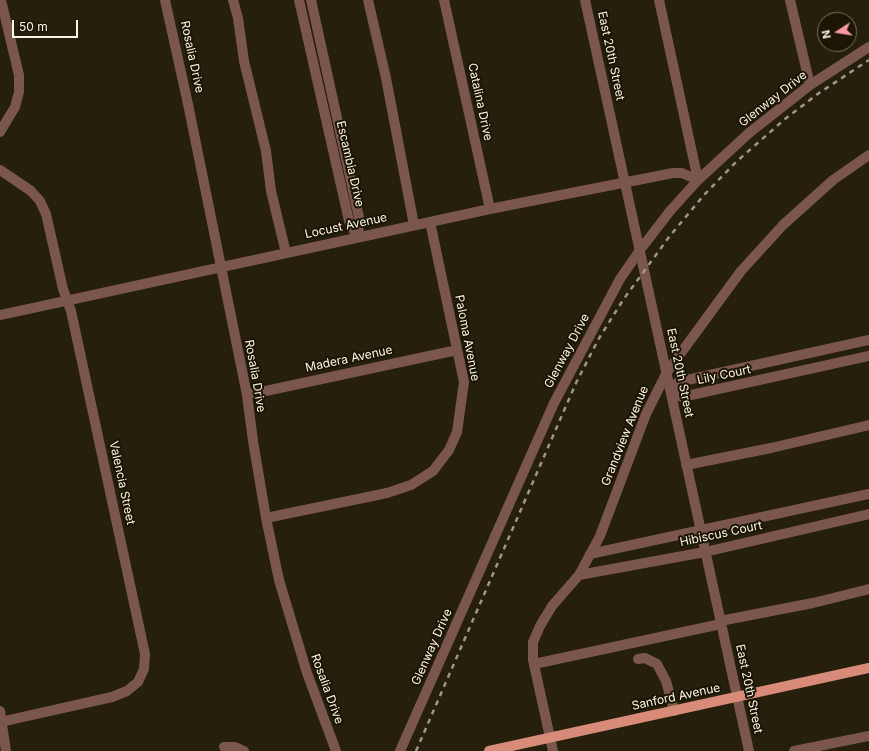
<!DOCTYPE html>
<style>
body{margin:0}
#map{position:relative;width:869px;height:751px;overflow:hidden;background:#261f0b;font-family:Inter,sans-serif}
canvas{display:block}
.north{position:absolute;left:817px;top:12px;width:40px;height:40px;box-sizing:border-box;background:#1d1504;border:1px solid #756e5f;border-radius:50%;rotate:258deg;font-size:11px;font-weight:700;line-height:16px;text-align:center;color:#f8f3e7}
.north::after{content:'';display:block;margin:auto;width:14px;height:18px;background:#f49aa0;clip-path:polygon(50% 0,100% 100%,50% 72%,0 100%)}
.scale{position:absolute;left:12px;top:20px;width:66px;height:18px;box-sizing:border-box;border:2px solid #f8f3e7;border-top:0;padding-left:5px;font-size:12px;line-height:14px;white-space:nowrap;color:#f8f3e7;-webkit-text-stroke:3px #1d1504;paint-order:stroke}
</style>
<div id="map">
<canvas width="869" height="751"></canvas>
<div class="north">N</div>
<div class="scale">50 m</div>
</div>
<script>
const c = document.querySelector('canvas').getContext('2d');
c.lineJoin = 'round';
const poly = rows => new Path2D(rows.map(r => 'M' + r).join(''));
function trace(path, color, width, dash) { c.strokeStyle = color; c.lineWidth = width; c.lineCap = dash ? 'butt' : 'round'; c.setLineDash(dash || []); c.stroke(path); }
function label(font, color, halo, rows, align = 'center') {
  c.font = font + ' Inter,sans-serif'; c.lineWidth = 4; c.setLineDash([]); c.textBaseline = 'middle'; c.strokeStyle = halo; c.fillStyle = color; for (const [text, x, y, turn = 0] of rows) {
    c.save(); c.translate(x, y); c.rotate((+turn || 0) * Math.PI / 180); c.textAlign = isNaN(turn) ? turn : align; if (halo) c.strokeText(text, 0, 0); c.fillText(text, 0, 0); c.restore();
  }
}
const minor = poly([
 [165,0,188,104,247,395,253,441,266,518,279,580,307,673,336,751],
 [233,0,238,18,244,61,266,151,271,191,286,253],
 [299,0,349,221,357,237],
 [311,0,360,222,357,237],
 [368,0,386,78,414,225],
 [444,0,490,209],
 [585,0,749,751],
 [659,0,698,180],
 [790,0,810,85],
 [0,132,15,107,19,92,19,75,1,0],
 [0,170,31,191,40,201,46,214,63,289,71,311,145,654,144,669,138,682,127,691,112,697,0,722],
 [0,315,490,209,673,173,682,173,698,180],
 [869,340,678,382,671,392,682,397,869,356],
 [247,395,457,350],
 [686,465,771,448,869,425],
 [266,518,387,493,411,485,433,471,449,450,457,432,464,382,430,222],
 [590,554,869,494],
 [579,575,705,552,869,514],
 [720,621,813,603,869,589],
 [638,659,645,658,657,664,666,681,674,711],
 [534,664,721,624],
 [0,711,6,751],
 [224,747,235,747,244,751],
 [400,751,554,403,620,279,640,250,670,211,698,180,749,133,810,85,869,47],
 [553,751,533,660,533,642,540,626,552,606,579,575,600,536,646,414,667,372,741,271,783,225,833,180,869,155],
 [794,751,869,736]
]);
const major = poly([
 [489,751,869,668]
]);
const rail = poly([
 [416,751,576,383,598,340,623,300,669,237,704,195,736,162,785,119,819,93,869,60]
]);
const streetNames = [
 ["East 20th Street",611,56,78],
 ["Rosalia Drive",192,57,78],
 ["Glenway Drive",773,99,-38],
 ["Catalina Drive",480,102,78],
 ["Escambia Drive",350,164,77],
 ["Locust Avenue",346,226,-12],
 ["Paloma Avenue",467,338,79],
 ["Glenway Drive",567,351,-62],
 ["Madera Avenue",349,359,-12],
 ["East 20th Street",680,373,78],
 ["Lily Court",724,375,-12],
 ["Rosalia Drive",255,376,80],
 ["Grandview Avenue",625,436,-68],
 ["Valencia Street",122,483,78],
 ["Hibiscus Court",721,534,-12],
 ["Glenway Drive",432,647,-66],
 ["Rosalia Drive",327,689,70],
 ["East 20th Street",749,689,78],
 ["Sanford Avenue",676,697,-12]
];
trace(minor, '#7b564d', 10);
trace(major, '#d78b78', 10);
trace(rail, '#9d9787', 2.5, [5, 5]);
label('12px', '#f8f3e7', '#1d1504', streetNames);
</script>
